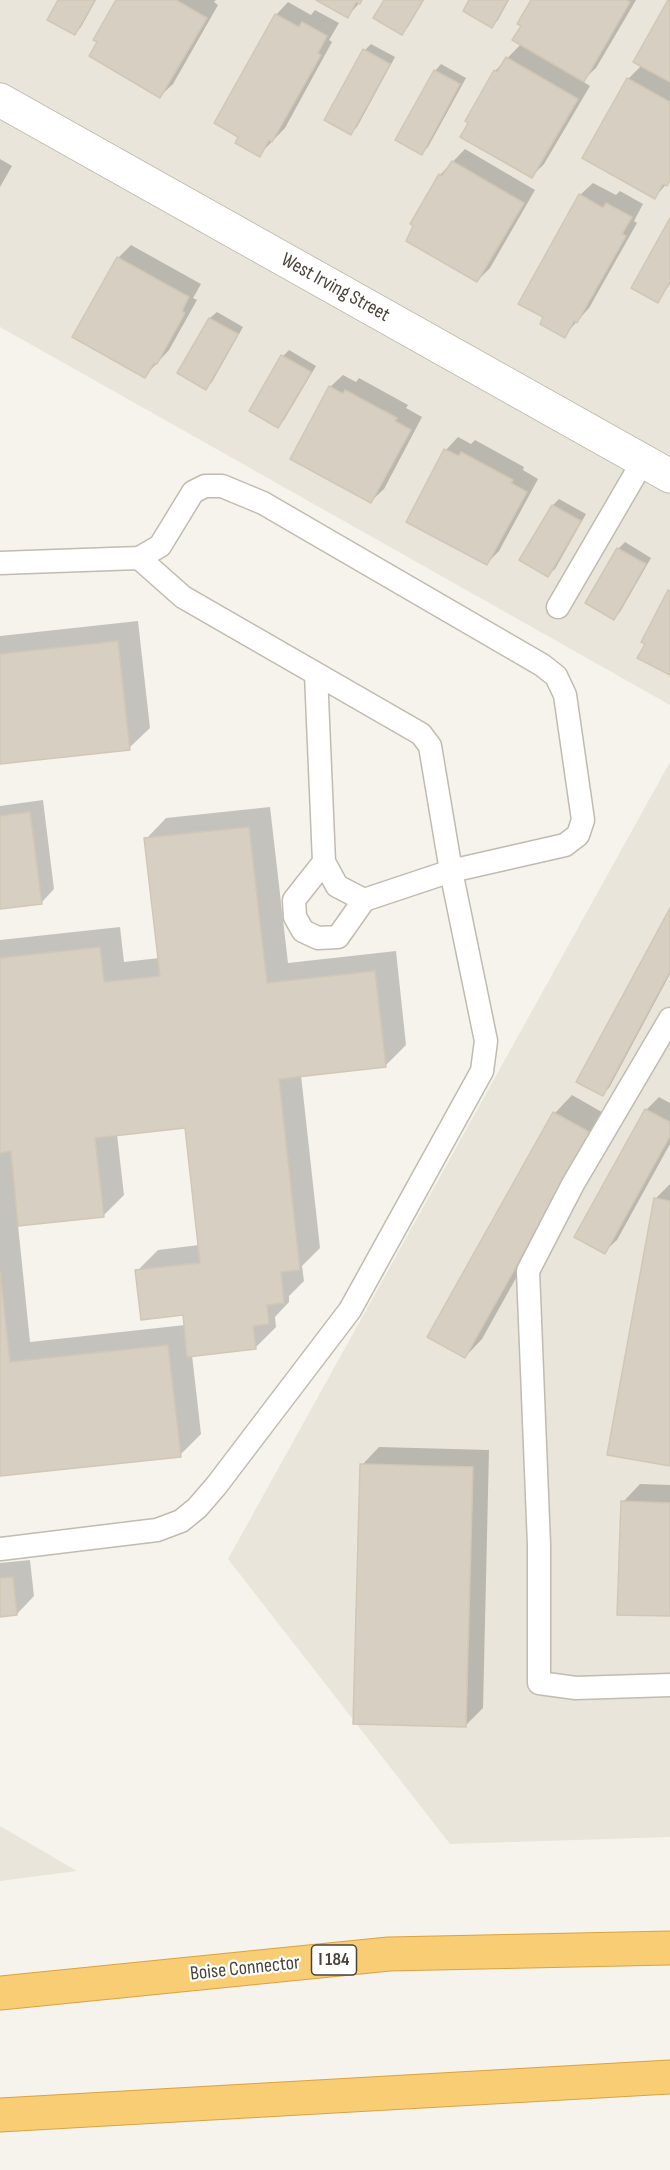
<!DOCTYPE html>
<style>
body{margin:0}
canvas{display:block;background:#f5f3ec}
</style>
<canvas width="670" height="2170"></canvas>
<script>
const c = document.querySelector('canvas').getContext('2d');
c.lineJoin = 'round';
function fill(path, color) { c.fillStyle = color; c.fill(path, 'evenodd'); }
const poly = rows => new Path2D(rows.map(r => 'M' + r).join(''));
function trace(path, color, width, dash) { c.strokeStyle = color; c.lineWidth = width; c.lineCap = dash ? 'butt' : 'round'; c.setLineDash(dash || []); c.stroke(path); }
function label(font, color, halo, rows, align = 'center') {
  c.font = font + ' "Sofia Sans Condensed",sans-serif'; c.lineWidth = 4.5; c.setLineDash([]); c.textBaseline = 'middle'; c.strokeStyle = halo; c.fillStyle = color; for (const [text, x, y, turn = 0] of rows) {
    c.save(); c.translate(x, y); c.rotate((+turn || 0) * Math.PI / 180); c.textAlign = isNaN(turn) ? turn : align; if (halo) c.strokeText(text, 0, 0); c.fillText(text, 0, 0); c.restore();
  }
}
const residential = poly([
 [0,0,670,0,670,705,0,327],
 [670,762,670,1837,450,1844,228,1559],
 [0,1826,77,1871,0,1881]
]);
const shadow = poly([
 [60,0,96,0,81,27,75,33],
 [118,0,216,0,214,2,218,5,173,84,160,96],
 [319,0,362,0,348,16],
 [386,0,424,0,408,27,402,33],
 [471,0,509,0,498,20,492,26],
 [533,0,636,0,596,68,582,81,590,86,544,164,531,177,495,71,521,44,523,26],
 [670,0,670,180,655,197,628,79,642,65],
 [288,2,311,15,315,10,339,23,329,40,332,42,285,128,259,155,276,15],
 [371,44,395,57,357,127,351,133,365,50],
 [441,64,466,78,428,147,422,153,397,140,435,71],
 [465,149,535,190,490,268,477,281,440,175],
 [0,159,12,166,0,187],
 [593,183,616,195,620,191,643,204,634,221,637,223,589,308,564,336,580,195],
 [670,221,670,284,658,301],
 [131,245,201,284,193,298,197,300,169,350,145,376,118,258],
 [217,312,243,327,212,382,206,388,179,373,210,318],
 [289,350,316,366,284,420,278,426,283,356],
 [343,375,356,382,359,378,408,405,406,408,422,417,384,489,371,501,330,387],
 [458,437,471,444,475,440,524,467,523,470,538,479,499,551,487,563,408,521,446,450],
 [559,499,586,514,555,569,548,575,521,560,553,505],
 [625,542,651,558,620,612,614,618,587,603,619,548],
 [138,621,150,728,129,748,0,762,0,636],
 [43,800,54,889,42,902,0,908,0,806],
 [270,807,288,963,396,951,406,1045,386,1065,301,1075,320,1248,302,1266,304,1281,289,1296,289,1302,275,1317,276,1327,255,1348,192,1355,201,1434,180,1455,0,1474,0,940,120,927,124,962,159,958,146,839,166,818],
 [186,1127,199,1245,158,1250,137,1271,184,1314,185,1325,30,1342,18,1225,103,1216,124,1195,117,1134],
 [670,911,670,974,609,1088,602,1094],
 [572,1095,607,1115,482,1339,465,1357,429,1337,555,1113],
 [659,1097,670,1103,670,1144,617,1240,604,1252,576,1237,646,1110],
 [670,1184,670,1465,655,1199],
 [379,1447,489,1450,483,1708,466,1725,362,1465],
 [640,1484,670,1485,670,1615,623,1502],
 [30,1560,34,1596,17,1614,0,1616,0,1563]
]);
const building = poly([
 [58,0,95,0,75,35,47,20,58,0],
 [116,0,176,0,207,18,160,98,89,56,97,42,93,40,116,0],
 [316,0,362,0,360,4,356,2,348,18,316,0],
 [384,0,423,0,402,35,373,18,384,0],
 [469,0,508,0,492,28,463,11,469,0],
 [531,0,626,0,630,2,584,82,512,40,521,26,517,24,531,0],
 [668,0,670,0,670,82,633,62,668,0],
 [275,14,299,27,302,22,327,36,318,53,321,55,272,142,269,140,260,157,235,143,238,137,214,123,275,14],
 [363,49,390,64,351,135,324,120,363,49],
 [506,57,578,99,532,178,460,137,468,123,465,121,494,70,497,72,506,57],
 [434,70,460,84,422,155,395,140,434,70],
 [627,78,670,102,670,180,667,186,663,184,655,199,582,158,627,78],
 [452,161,524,203,477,282,406,241,413,226,410,224,439,174,442,176,452,161],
 [579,194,603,208,606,203,632,217,622,234,626,236,577,323,574,321,565,338,540,324,543,317,518,304,579,194],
 [670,218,670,281,658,303,631,288,670,218],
 [117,257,189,297,182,311,185,313,157,364,154,363,145,378,72,337,117,257],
 [209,318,238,334,206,390,177,373,209,318],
 [281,355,311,372,278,428,249,411,281,355],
 [329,386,343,394,345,390,397,418,395,421,411,430,371,503,290,459,329,386],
 [444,449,459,456,461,452,513,480,511,483,527,492,487,565,406,522,444,449],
 [552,505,581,521,548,577,519,560,552,505],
 [617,548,646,564,614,620,585,603,617,548],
 [668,590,670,591,670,675,637,658,645,644,641,642,668,590],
 [118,641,130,750,0,764,0,654,118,641],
 [30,812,42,904,0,909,0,816,30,812],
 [249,827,267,983,375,971,386,1067,279,1079,300,1270,281,1272,284,1303,267,1305,269,1324,253,1326,256,1349,187,1357,183,1315,141,1320,135,1270,200,1263,185,1128,95,1138,104,1217,18,1226,11,1151,0,1153,0,958,100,947,104,982,160,976,144,838,249,827],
 [670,908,670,971,603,1096,576,1082,670,908],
 [645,1109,670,1122,670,1136,605,1254,574,1237,645,1109],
 [553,1112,591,1133,465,1358,427,1337,553,1112],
 [654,1198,670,1201,670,1466,607,1455,654,1198],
 [0,1271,10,1362,168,1345,181,1457,0,1476,0,1271],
 [360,1464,473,1467,466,1727,353,1724,360,1464],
 [621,1501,670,1503,670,1616,617,1615,621,1501],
 [13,1577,17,1615,0,1617,0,1578,13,1577]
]);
const lane = poly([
 [139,558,183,597,421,734,430,746,451,871,364,900,338,937,318,938,303,931,295,917,294,900,324,862,316,674],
 [0,563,139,558,160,546,193,492,205,486,222,486,263,503,542,665,556,676,565,695,583,820,578,835,565,845,451,871,486,1041,482,1071,350,1310,216,1486,197,1508,181,1521,157,1530,0,1549],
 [558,607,643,461],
 [324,862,337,886,364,900],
 [670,1019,573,1184,528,1271,539,1545,539,1683,576,1688,670,1685]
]);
const street = poly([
 [0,100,670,476]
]);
const highway = poly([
 [0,1993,389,1954,670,1948],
 [0,2115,670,2077]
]);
const shields = [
 [334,1960,45]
];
const shieldNames = [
 ["I 184",334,1960]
];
const streetNames = [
 ["West Irving Street",335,288,29],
 ["Boise Connector",245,1969,-6]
];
fill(residential, '#e9e5da');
fill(shadow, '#0003');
fill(building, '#d7cfc2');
trace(building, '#d2c7b5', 1.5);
trace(lane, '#c1bbaf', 25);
trace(street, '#c1bbaf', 35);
trace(highway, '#d9a242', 35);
trace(lane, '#fff', 22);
trace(street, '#fff', 33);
trace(highway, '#f9cd73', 33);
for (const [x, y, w] of shields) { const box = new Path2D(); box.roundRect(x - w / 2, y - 15, w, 30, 4.5); c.fillStyle = '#fff'; c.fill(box); trace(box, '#4a443a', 1.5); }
label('bold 18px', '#4a443a', null, shieldNames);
label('20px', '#4a443a', '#fff', streetNames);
</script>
